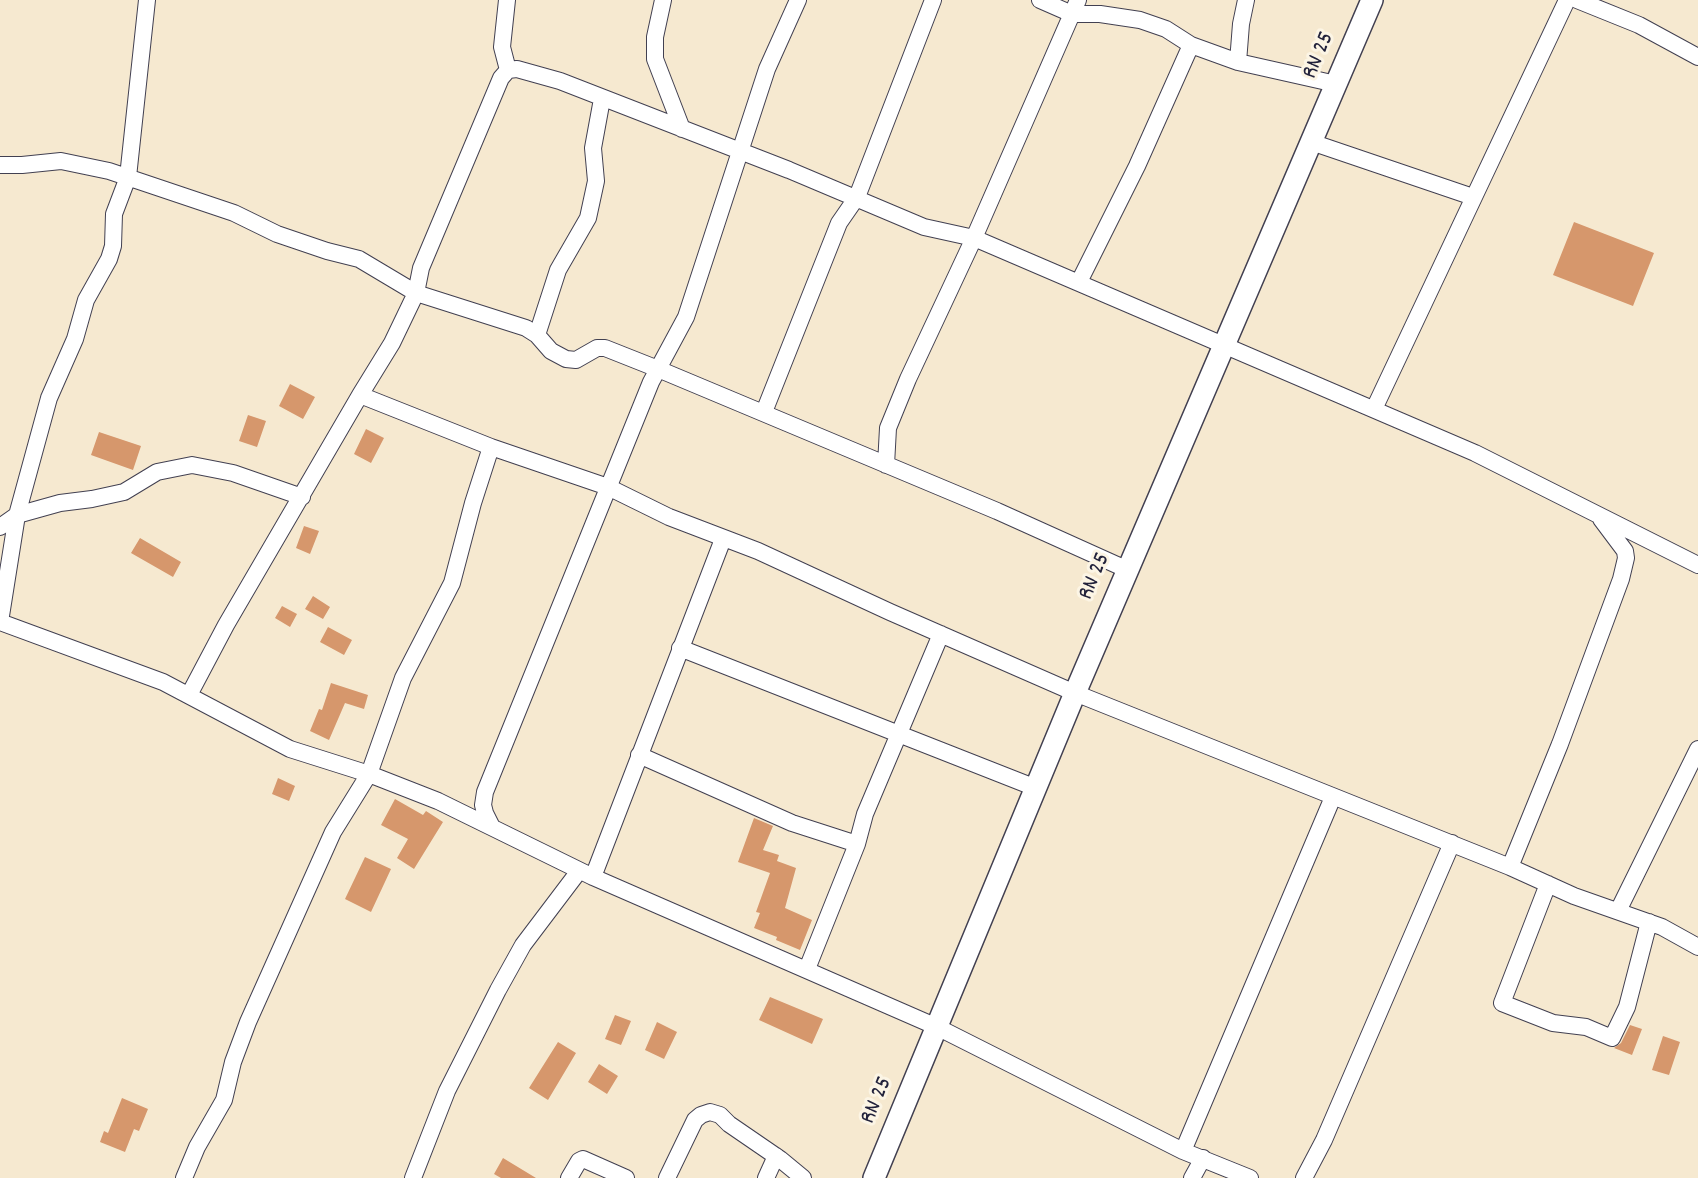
<!DOCTYPE html>
<style>
body{margin:0}
canvas{display:block;background:#f6e9d0}
</style>
<canvas width="1698" height="1178"></canvas>
<script>
const c = document.querySelector('canvas').getContext('2d');
c.lineJoin = 'round';
function fill(path, color) { c.fillStyle = color; c.fill(path, 'evenodd'); }
const poly = rows => new Path2D(rows.map(r => 'M' + r).join(''));
function trace(path, color, width, dash) { c.strokeStyle = color; c.lineWidth = width; c.lineCap = dash ? 'butt' : 'round'; c.setLineDash(dash || []); c.stroke(path); }
function label(font, color, halo, rows, align = 'center') {
  c.font = font + ' Dekko,sans-serif'; c.lineWidth = 6; c.setLineDash([]); c.textBaseline = 'middle'; c.strokeStyle = halo; c.fillStyle = color; for (const [text, x, y, turn = 0] of rows) {
    c.save(); c.translate(x, y); c.rotate((+turn || 0) * Math.PI / 180); c.textAlign = isNaN(turn) ? turn : align; if (halo) c.strokeText(text, 0, 0); c.fillText(text, 0, 0); c.restore();
  }
}
const building = poly([
 [1574,222,1654,253,1633,306,1553,275],
 [290,384,315,397,303,419,279,406],
 [248,415,266,421,257,447,239,441],
 [366,429,384,438,371,463,354,454],
 [99,432,141,446,133,470,91,455],
 [304,526,319,531,310,554,296,548],
 [140,538,181,562,173,577,131,553],
 [313,596,330,607,323,619,305,609],
 [282,606,297,614,290,627,275,618],
 [328,627,352,640,344,655,320,642],
 [331,683,368,695,364,709,345,703,329,740,310,731,319,709,322,710],
 [278,778,295,786,289,801,272,794],
 [395,799,423,815,426,811,443,822,414,869,397,858,408,839,381,825],
 [754,818,773,826,763,850,779,855,777,861,796,868,785,908,812,920,800,950,776,940,777,937,754,928,760,913,756,912,770,873,738,862],
 [365,857,391,869,371,912,345,899],
 [770,997,823,1019,812,1044,759,1020],
 [615,1015,631,1021,621,1045,605,1039],
 [657,1022,677,1032,664,1059,645,1050],
 [1630,1025,1642,1029,1632,1055,1614,1048,1621,1043],
 [1663,1036,1680,1042,1669,1075,1652,1070],
 [558,1042,576,1053,548,1100,529,1088],
 [599,1064,618,1076,607,1094,588,1082],
 [122,1098,148,1109,139,1131,134,1129,125,1152,100,1142,104,1131,108,1133],
 [503,1158,536,1178,501,1178,494,1174]
]);
const minor = poly([
 [507,0,502,47,508,70],
 [663,0,655,37,655,59,682,129],
 [1040,0,1072,14,1100,14,1140,20,1166,29,1191,45,1238,62,1336,84],
 [1577,0,1639,25,1698,57],
 [1238,62,1241,24,1246,0],
 [1311,142,1473,197],
 [0,165,22,165,61,161,109,171,234,213,277,234,327,251,359,259,416,293,526,328,537,335,551,351,566,359,576,360,597,348,605,348,658,369,997,511,1128,570],
 [1079,282,1137,166,1191,45],
 [537,335,558,270,588,218,596,181,593,148,602,99],
 [360,395,392,343,416,293,421,268,501,78,508,70,517,69,560,81,789,170,924,227,974,238,1475,453,1698,565],
 [1374,409,1567,0],
 [764,412,839,223,857,197,933,0],
 [886,465,888,428,908,379,974,238,1078,0],
 [0,527,17,515,60,503,92,499,124,492,157,472,192,465,233,473,302,497],
 [0,622,163,682,290,749,369,774,438,801,593,877,937,1027,1183,1151,1250,1178],
 [0,622,17,515,49,398,75,339,86,300,109,259,113,246,114,214,128,177,147,0],
 [680,648,1036,788],
 [189,695,226,625,360,395,491,447,608,487,669,517,758,551,890,612,1075,693,1510,867,1574,896,1662,927,1698,947],
 [639,755,792,823,857,844],
 [492,827,485,813,483,805,485,792,651,382,686,317,767,69,798,0],
 [1510,867,1560,744,1621,579,1626,558,1625,551,1601,519],
 [593,877,723,539],
 [1548,884,1502,1003,1553,1023,1586,1027,1612,1038,1627,1007,1649,922],
 [1618,911,1698,749],
 [807,969,857,844,865,814,941,634],
 [1183,1151,1333,797],
 [184,1178,197,1147,224,1100,233,1062,248,1022,333,832,369,774,403,678,452,583,473,503,491,447],
 [413,1178,447,1091,498,990,523,945,579,871],
 [569,1178,579,1161,583,1159,626,1178],
 [667,1178,695,1120,701,1115,710,1112,720,1115,729,1124,780,1159,803,1178],
 [766,1178,776,1156],
 [1192,1178,1203,1158],
 [1304,1178,1324,1140,1452,843]
]);
const major = poly([
 [874,1178,1075,693,1372,0]
]);
const streetNames = [
 ["RN 25",1320,56,-67],
 ["RN 25",1096,577,-67],
 ["RN 25",878,1101,-67]
];
fill(building, '#d6976c');
trace(minor, '#424051', 18);
trace(major, '#424051', 24);
trace(minor, '#fff', 16);
trace(major, '#fff', 21);
label('23px', '#22223b', '#fcf5e5', streetNames);
</script>
